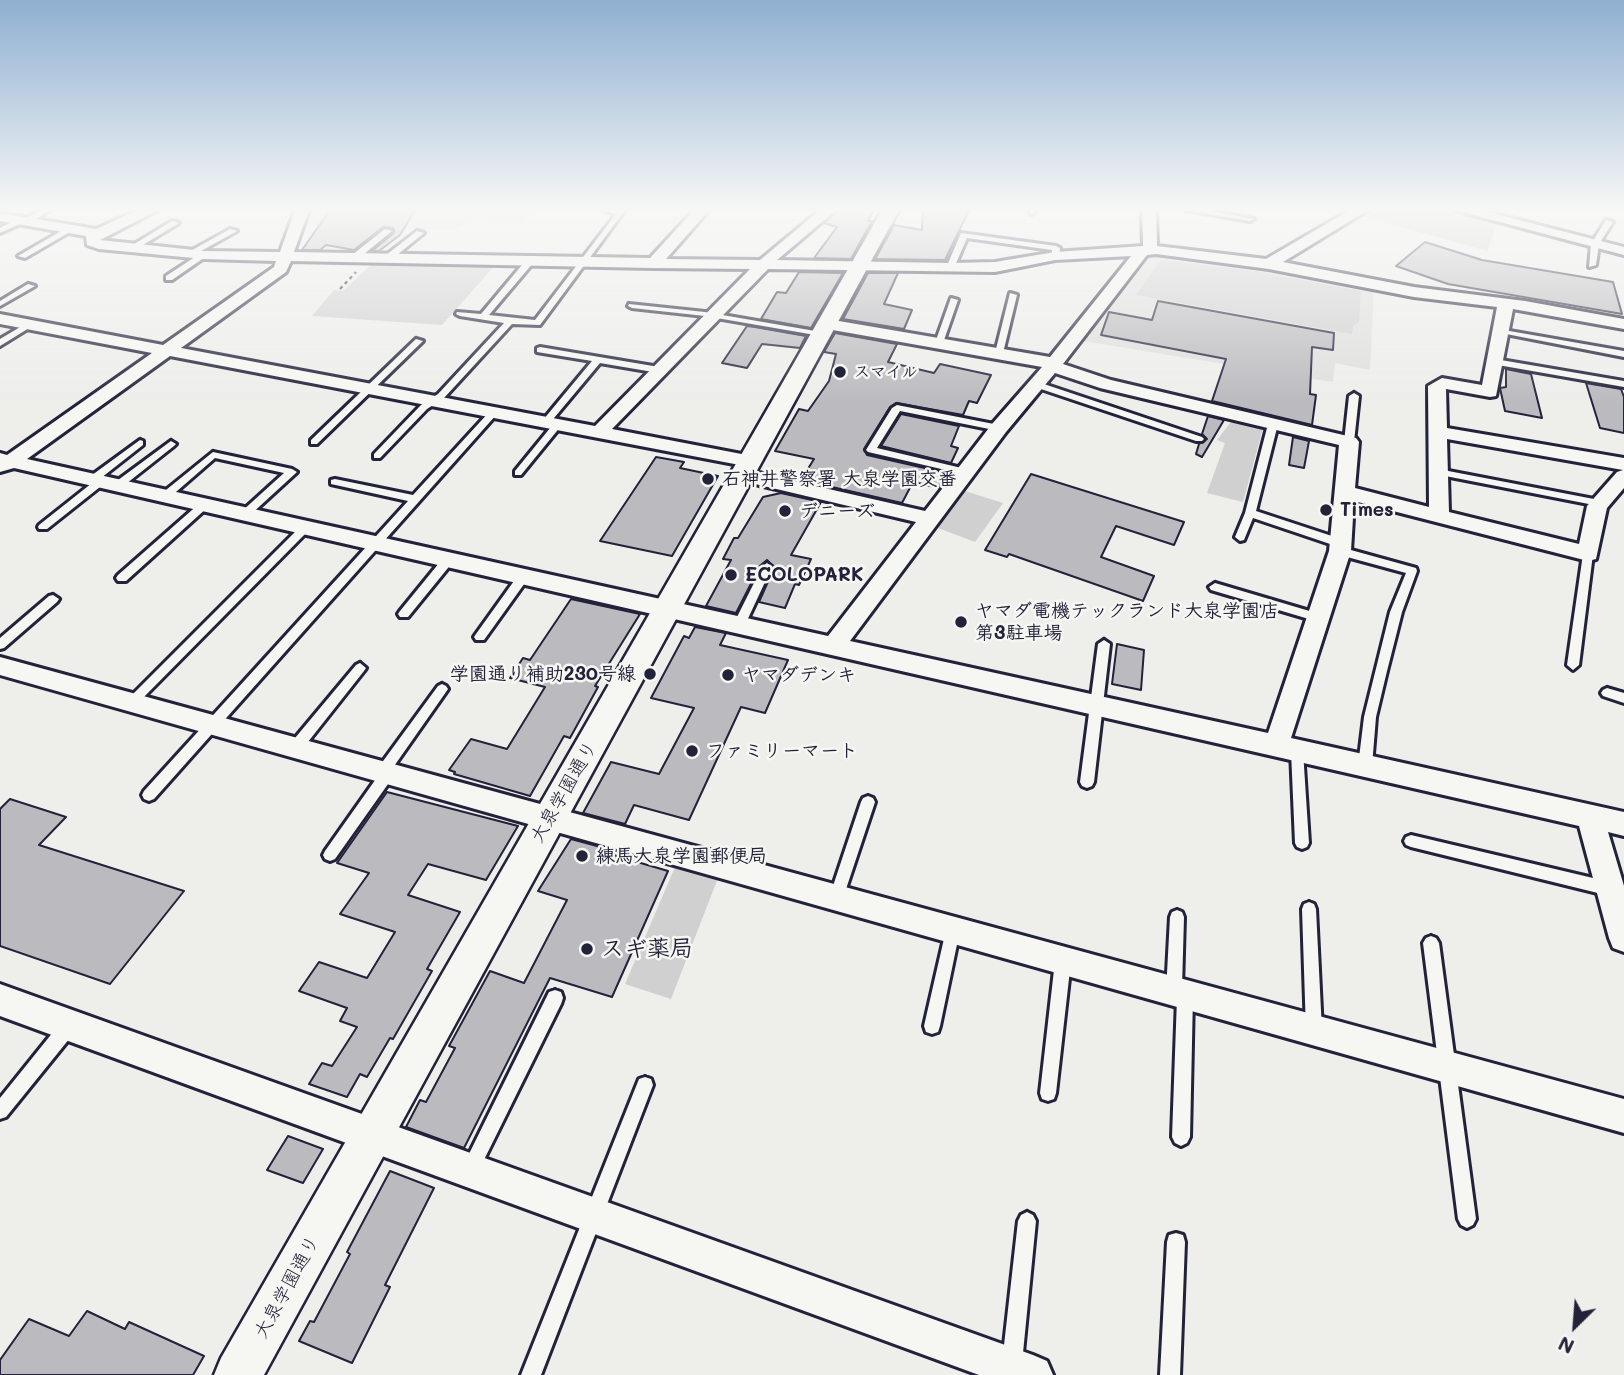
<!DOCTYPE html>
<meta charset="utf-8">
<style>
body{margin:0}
#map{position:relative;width:1624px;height:1375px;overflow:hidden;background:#eeeeeb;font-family:Mali,sans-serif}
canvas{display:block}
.north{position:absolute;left:1540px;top:1291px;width:70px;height:70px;-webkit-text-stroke:5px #f6f6f2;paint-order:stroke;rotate:205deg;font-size:19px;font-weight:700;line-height:28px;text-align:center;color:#22223b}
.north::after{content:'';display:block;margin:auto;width:24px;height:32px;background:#22223b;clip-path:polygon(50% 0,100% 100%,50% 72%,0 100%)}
</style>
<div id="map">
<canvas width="1624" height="1375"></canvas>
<div class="north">N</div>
</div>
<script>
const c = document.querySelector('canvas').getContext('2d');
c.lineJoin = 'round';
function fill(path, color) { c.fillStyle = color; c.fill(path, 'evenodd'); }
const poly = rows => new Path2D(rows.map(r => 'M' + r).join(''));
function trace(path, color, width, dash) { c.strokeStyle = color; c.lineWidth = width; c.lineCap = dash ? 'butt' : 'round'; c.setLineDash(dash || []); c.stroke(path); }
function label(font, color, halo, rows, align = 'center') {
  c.font = font + ' Mali,"Klee One",sans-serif'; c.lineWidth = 5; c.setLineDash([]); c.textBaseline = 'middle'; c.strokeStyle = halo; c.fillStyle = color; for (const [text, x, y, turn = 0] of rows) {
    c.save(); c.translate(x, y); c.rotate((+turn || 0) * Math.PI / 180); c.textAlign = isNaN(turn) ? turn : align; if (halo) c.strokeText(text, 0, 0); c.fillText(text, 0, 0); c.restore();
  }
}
const built = poly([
 [313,210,535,210,520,223,479,217,452,230,361,229,331,251,333,254,314,253,352,226,304,225],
 [1150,255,1248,264,1374,288,1370,370,1335,363,1333,382,1083,341]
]);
const green = poly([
 [1370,210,1452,210,1498,222,1487,251,1361,216],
 [1161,260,1253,271,1361,291,1359,322,1353,326,1352,334,1136,295],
 [375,261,497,263,442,325,312,316,334,290,343,291],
 [1234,418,1258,424,1263,428,1243,502,1207,493,1225,443,1217,440],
 [965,491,1003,503,975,542,938,528],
 [675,867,718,878,671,999,625,984]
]);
const building = poly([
 [330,210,415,210,400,235,379,251,372,251,394,233,393,228,383,227,354,250,326,245,320,250,302,250,330,210],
 [839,210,874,210,868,221,872,221,851,259,814,258,837,227,824,223,839,210],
 [923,210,969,210,945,260,875,259,894,225,922,230,923,210],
 [1425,242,1482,260,1613,282,1622,314,1448,284,1396,266,1425,242],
 [799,272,843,273,811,328,761,319,777,292,786,293,799,272],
 [868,273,898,273,884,304,912,310,904,329,843,319,868,273],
 [1158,301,1334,333,1333,350,1312,347,1310,394,1316,395,1312,425,1212,401,1226,359,1101,335,1109,312,1152,320,1158,301],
 [747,326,755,327,806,336,800,348,762,344,747,368,722,363,747,326],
 [835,333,897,344,888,362,934,373,940,364,991,375,977,403,969,401,963,415,896,403,890,407,864,449,867,455,947,473,939,488,913,482,902,503,801,480,814,459,775,451,799,409,808,411,829,381,836,354,824,352,835,333],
 [1506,369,1531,374,1542,418,1505,411,1500,388,1506,387,1506,369],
 [1586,383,1621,389,1624,397,1624,433,1600,428,1586,383],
 [901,414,959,426,951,446,958,448,951,463,881,446,901,414],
 [1208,416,1224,420,1202,457,1196,454,1199,444,1207,439,1202,434,1208,416],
 [1293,437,1309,441,1304,468,1289,465,1293,437],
 [656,457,684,462,680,468,718,476,672,556,600,541,656,457],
 [1031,474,1184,522,1174,545,1116,526,1101,557,1154,576,1143,601,1009,554,1007,557,985,550,1031,474],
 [781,493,821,502,791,555,811,559,799,585,795,584,785,608,759,602,774,568,767,560,760,566,736,613,706,606,731,560,723,559,734,538,738,538,763,497,781,493],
 [571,599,640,614,595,686,598,687,570,738,564,736,530,796,454,774,455,772,449,770,471,739,507,749,545,687,510,678,523,658,530,660,571,599],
 [695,627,726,633,720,645,788,660,765,713,741,707,689,820,634,805,625,824,583,813,611,762,659,774,694,708,651,698,684,636,689,638,695,627],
 [1117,644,1144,650,1141,690,1112,684,1117,644],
 [387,792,518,826,486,880,428,864,408,895,460,912,427,969,432,971,393,1039,390,1038,367,1077,360,1074,347,1097,309,1084,322,1063,332,1066,357,1027,340,1021,347,1008,299,991,319,962,367,978,395,932,340,914,369,873,337,863,387,792],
 [10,799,66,817,39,845,184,891,110,984,0,946,0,809,10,799],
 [571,839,612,850,610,854,668,871,612,997,550,978,464,1148,406,1127,420,1100,426,1102,455,1048,449,1046,490,971,524,983,567,900,538,891,571,839],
 [288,1136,323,1149,303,1183,267,1170,288,1136],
 [390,1171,434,1188,385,1285,390,1287,352,1363,299,1341,310,1321,314,1322,350,1254,347,1252,390,1171],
 [87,1311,125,1329,129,1322,204,1356,193,1375,0,1375,0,1360,29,1319,69,1336,87,1311]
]);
const path = poly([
 [340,289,356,272]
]);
const service = poly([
 [41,210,50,210,28,224,22,223,0,233,0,228,17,219,23,220,41,210],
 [602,210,625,210,540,325,512,324,444,398,427,409,380,458,374,458,374,454,421,405,438,394,504,323,460,316,456,314,457,312,481,314,527,259,533,259,533,263,489,315,535,320,616,214,602,210],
 [1029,210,1036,210,1032,214,1030,213,1029,210],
 [1186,210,1206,210,1254,219,1250,221,1186,210],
 [1606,220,1613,222,1599,244,1596,265,1589,267,1591,244,1606,220],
 [172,221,179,223,133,251,126,249,172,221],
 [68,227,75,229,25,258,18,256,68,227],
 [230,229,237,231,192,256,185,254,230,229],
 [385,229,392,231,358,259,352,259,352,255,385,229],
 [417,231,424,233,392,259,386,259,386,255,417,231],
 [961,233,1056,246,1060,248,1059,256,1052,258,1052,250,967,238,954,268,947,270,946,268,961,233],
 [201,253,208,255,172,280,166,280,166,276,201,253],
 [28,284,35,286,0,306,0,301,28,284],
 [1010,293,1017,295,1003,353,999,356,995,353,1010,293],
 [951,298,958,300,943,343,936,345,935,343,951,298],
 [629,304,705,312,821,332,825,334,821,336,705,316,632,308,628,306,629,304],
 [27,323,34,325,0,346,0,339,27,323],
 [1498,329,1624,351,1624,357,1501,333,1497,331,1498,329],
 [416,339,423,341,317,444,311,444,311,440,416,339],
 [540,347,659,367,663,370,659,373,600,363,549,424,546,425,541,422,543,420,592,361,537,352,537,348,540,347],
 [1495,359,1624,381,1624,387,1492,364,1491,362,1495,359],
 [1035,381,1202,437,1204,439,1202,441,1196,441,1032,386,1031,384,1035,381],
 [1354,393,1359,396,1354,442,1349,445,1344,442,1349,396,1354,393],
 [897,405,999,425,1004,428,999,431,900,411,877,448,970,470,970,474,967,475,868,452,866,450,892,408,897,405],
 [494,409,497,410,497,414,154,799,149,801,144,799,142,795,144,791,408,501,331,484,331,480,335,479,413,495,491,410,494,409],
 [558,421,561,422,561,426,521,475,515,475,515,471,555,422,558,421],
 [1273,421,1278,424,1256,511,1344,540,1345,543,1344,546,1336,546,1253,518,1244,540,1240,541,1235,537,1245,513,1268,424,1273,421],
 [140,440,143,441,143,445,101,478,106,481,105,483,47,529,39,529,38,527,39,525,92,483,87,480,88,478,140,440],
 [171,441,176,444,174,446,122,487,114,487,114,483,171,441],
 [213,452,292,469,297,472,249,516,245,517,240,514,241,512,284,473,215,458,169,498,161,498,161,494,213,452],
 [1438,469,1599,500,1604,503,1599,506,1435,474,1435,470,1438,469],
 [204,502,208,503,208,507,126,581,118,581,116,578,118,575,200,503,204,502],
 [305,525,309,526,310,528,309,530,136,705,128,705,126,702,128,699,301,526,305,525],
 [1340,547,1416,568,1417,571,1402,612,1387,671,1376,717,1372,766,1370,770,1365,771,1360,770,1358,766,1364,717,1390,612,1406,573,1336,554,1335,551,1336,548,1340,547],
 [1588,550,1593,554,1579,665,1573,670,1567,665,1583,554,1588,550],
 [448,556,453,560,452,563,408,617,400,617,398,614,400,611,444,557,448,556],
 [767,563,772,567,745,625,739,629,735,628,733,625,762,567,767,563],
 [523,573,529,577,527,580,484,640,476,640,474,637,476,634,519,574,523,573],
 [1215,583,1323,615,1325,618,1319,622,1211,590,1209,587,1215,583],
 [53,595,59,599,57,602,4,648,0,649,0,638,49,596,53,595],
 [1104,640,1110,644,1094,782,1092,786,1087,788,1082,786,1080,782,1098,644,1104,640],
 [360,663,366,668,364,671,300,752,295,753,290,752,289,748,290,744,356,665,360,663],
 [442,684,446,686,448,689,446,692,392,769,395,773,393,777,335,859,330,861,325,859,323,855,325,851,378,776,376,772,378,768,438,686,442,684],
 [1607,688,1624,693,1624,703,1603,696,1601,693,1603,690,1607,688],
 [1297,746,1302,747,1303,751,1309,843,1307,847,1302,849,1297,847,1295,843,1291,751,1292,747,1297,746],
 [868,796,873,798,875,802,843,898,841,903,836,905,831,903,829,898,861,802,863,798,868,796],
 [1411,835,1610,882,1615,884,1617,889,1615,894,1610,896,1411,847,1406,845,1404,841,1406,837,1411,835],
 [1309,902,1314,904,1316,909,1322,1031,1320,1037,1314,1039,1308,1037,1306,1031,1302,909,1304,904,1309,902],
 [1177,910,1182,912,1184,917,1182,988,1185,987,1191,989,1193,995,1190,1137,1187,1143,1181,1146,1175,1143,1172,1137,1177,998,1174,1000,1168,997,1166,992,1170,917,1172,912,1177,910],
 [953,923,958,925,960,930,940,1026,938,1032,932,1034,926,1032,924,1026,946,930,948,925,953,923],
 [1431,936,1436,938,1439,943,1476,1219,1473,1225,1467,1228,1461,1225,1458,1219,1423,943,1426,938,1431,936],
 [1063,954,1068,956,1071,961,1056,1093,1054,1099,1048,1101,1042,1099,1040,1093,1055,961,1058,956,1063,954],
 [555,990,561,992,563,998,561,1004,476,1176,470,1179,464,1176,461,1170,464,1164,549,992,555,990],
 [68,1019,74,1021,76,1027,74,1033,6,1117,0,1119,0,1098,62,1021,68,1019],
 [645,1077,651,1079,653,1085,541,1375,521,1375,639,1079,645,1077],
 [1027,1212,1033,1215,1036,1221,1022,1363,1019,1370,1012,1373,1005,1370,1002,1363,1018,1221,1021,1215,1027,1212],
 [1176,1233,1183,1235,1185,1242,1180,1375,1160,1375,1167,1242,1169,1235,1176,1233]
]);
const minor = poly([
 [138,210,158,210,100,240,204,251,280,252,295,210,309,210,294,252,650,258,694,210,709,210,666,259,760,260,820,210,836,210,777,260,950,263,995,262,1055,252,1143,246,1142,210,1156,210,1157,246,1266,259,1350,210,1368,210,1283,262,1414,287,1525,301,1624,319,1624,329,1513,309,1496,396,1490,397,1446,389,1447,428,1624,458,1624,488,1607,508,1596,559,1588,561,1354,501,1351,551,1291,738,1624,812,1624,836,1608,832,1624,886,1624,952,1613,948,1609,938,1579,826,14,468,0,472,0,453,7,455,152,353,0,324,0,314,163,345,274,267,276,261,204,259,99,249,87,245,86,236,0,221,0,213,96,229,138,210],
 [1156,254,1269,269,1414,297,1497,307,1482,385,1442,378,1428,386,1429,507,1355,488,1359,442,1356,438,1111,380,1063,364,1147,255,1156,254],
 [1131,256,1050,357,827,319,821,321,819,324,827,329,1042,367,992,424,925,511,741,469,734,471,731,475,734,479,916,522,828,636,27,459,170,356,750,467,757,465,760,461,757,457,612,429,768,269,995,272,1055,260,1131,256],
 [291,261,654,268,750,269,595,426,181,348,286,272,291,261],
 [1055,373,1100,388,1339,445,1329,551,1268,733,850,641,1006,432,1055,373],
 [1447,439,1623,470,1617,472,1587,506,1579,544,1449,512,1447,439],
 [1455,210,1480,210,1624,247,1624,255,1455,210],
 [0,657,1624,1099,1624,1133,0,675,0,657],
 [0,984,1033,1355,1047,1361,1053,1375,979,1375,0,1016,0,984]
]);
const tertiary = poly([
 [882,210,899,210,264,1375,214,1375,221,1358,882,210]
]);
const markers = [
 [840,372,7,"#22223b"],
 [708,479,7,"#22223b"],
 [1326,510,7,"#22223b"],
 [785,511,7,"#22223b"],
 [731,575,7,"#22223b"],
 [961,622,7,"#22223b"],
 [650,674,7,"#22223b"],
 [728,675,7,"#22223b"],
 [692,751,7,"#22223b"],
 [582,856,7,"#22223b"],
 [587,949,7,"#22223b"]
];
const farPoinames = [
 ["スマイル",854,372]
];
const poiNames = [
 ["石神井警察署 大泉学園交番",722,479],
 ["Times",1340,510],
 ["デニーズ",799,511],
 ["ECOLOPARK",745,575],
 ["ヤマダ電機テックランド大泉学園店",975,611],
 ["第3駐車場",975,633],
 ["学園通り補助230号線",636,674,"right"],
 ["ヤマダデンキ",742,675],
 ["ファミリーマート",706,751],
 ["練馬大泉学園郵便局",596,856]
];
const streetNames = [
 ["大泉学園通り",564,792,-60],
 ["大泉学園通り",287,1287,-61]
];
const nearPoinames = [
 ["スギ薬局",601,949]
];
fill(built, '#dfdfde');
fill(green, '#d0d0d1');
fill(building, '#bbbbbf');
trace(building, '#22223b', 2);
trace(service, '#22223b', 6);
trace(minor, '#22223b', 6);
trace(tertiary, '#22223b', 5);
trace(path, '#22223b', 2.5, [3.5, 3.5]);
fill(service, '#f6f6f2');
fill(minor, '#f6f6f2');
fill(tertiary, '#f6f6f2');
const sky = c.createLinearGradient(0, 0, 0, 403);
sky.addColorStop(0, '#8eafd1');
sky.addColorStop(0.52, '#f7f7f6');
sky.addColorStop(1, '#f7f7f600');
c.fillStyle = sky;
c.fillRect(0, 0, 1624, 403);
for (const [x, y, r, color] of markers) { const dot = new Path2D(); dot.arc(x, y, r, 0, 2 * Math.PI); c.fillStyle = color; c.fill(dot); trace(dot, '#f6f6f2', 2.5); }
label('bold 16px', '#22223b', '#f6f6f2', farPoinames, 'left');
label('bold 19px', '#22223b', '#f6f6f2', poiNames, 'left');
label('19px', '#22223b', '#f6f6f2', streetNames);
label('bold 23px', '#22223b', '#f6f6f2', nearPoinames, 'left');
</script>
